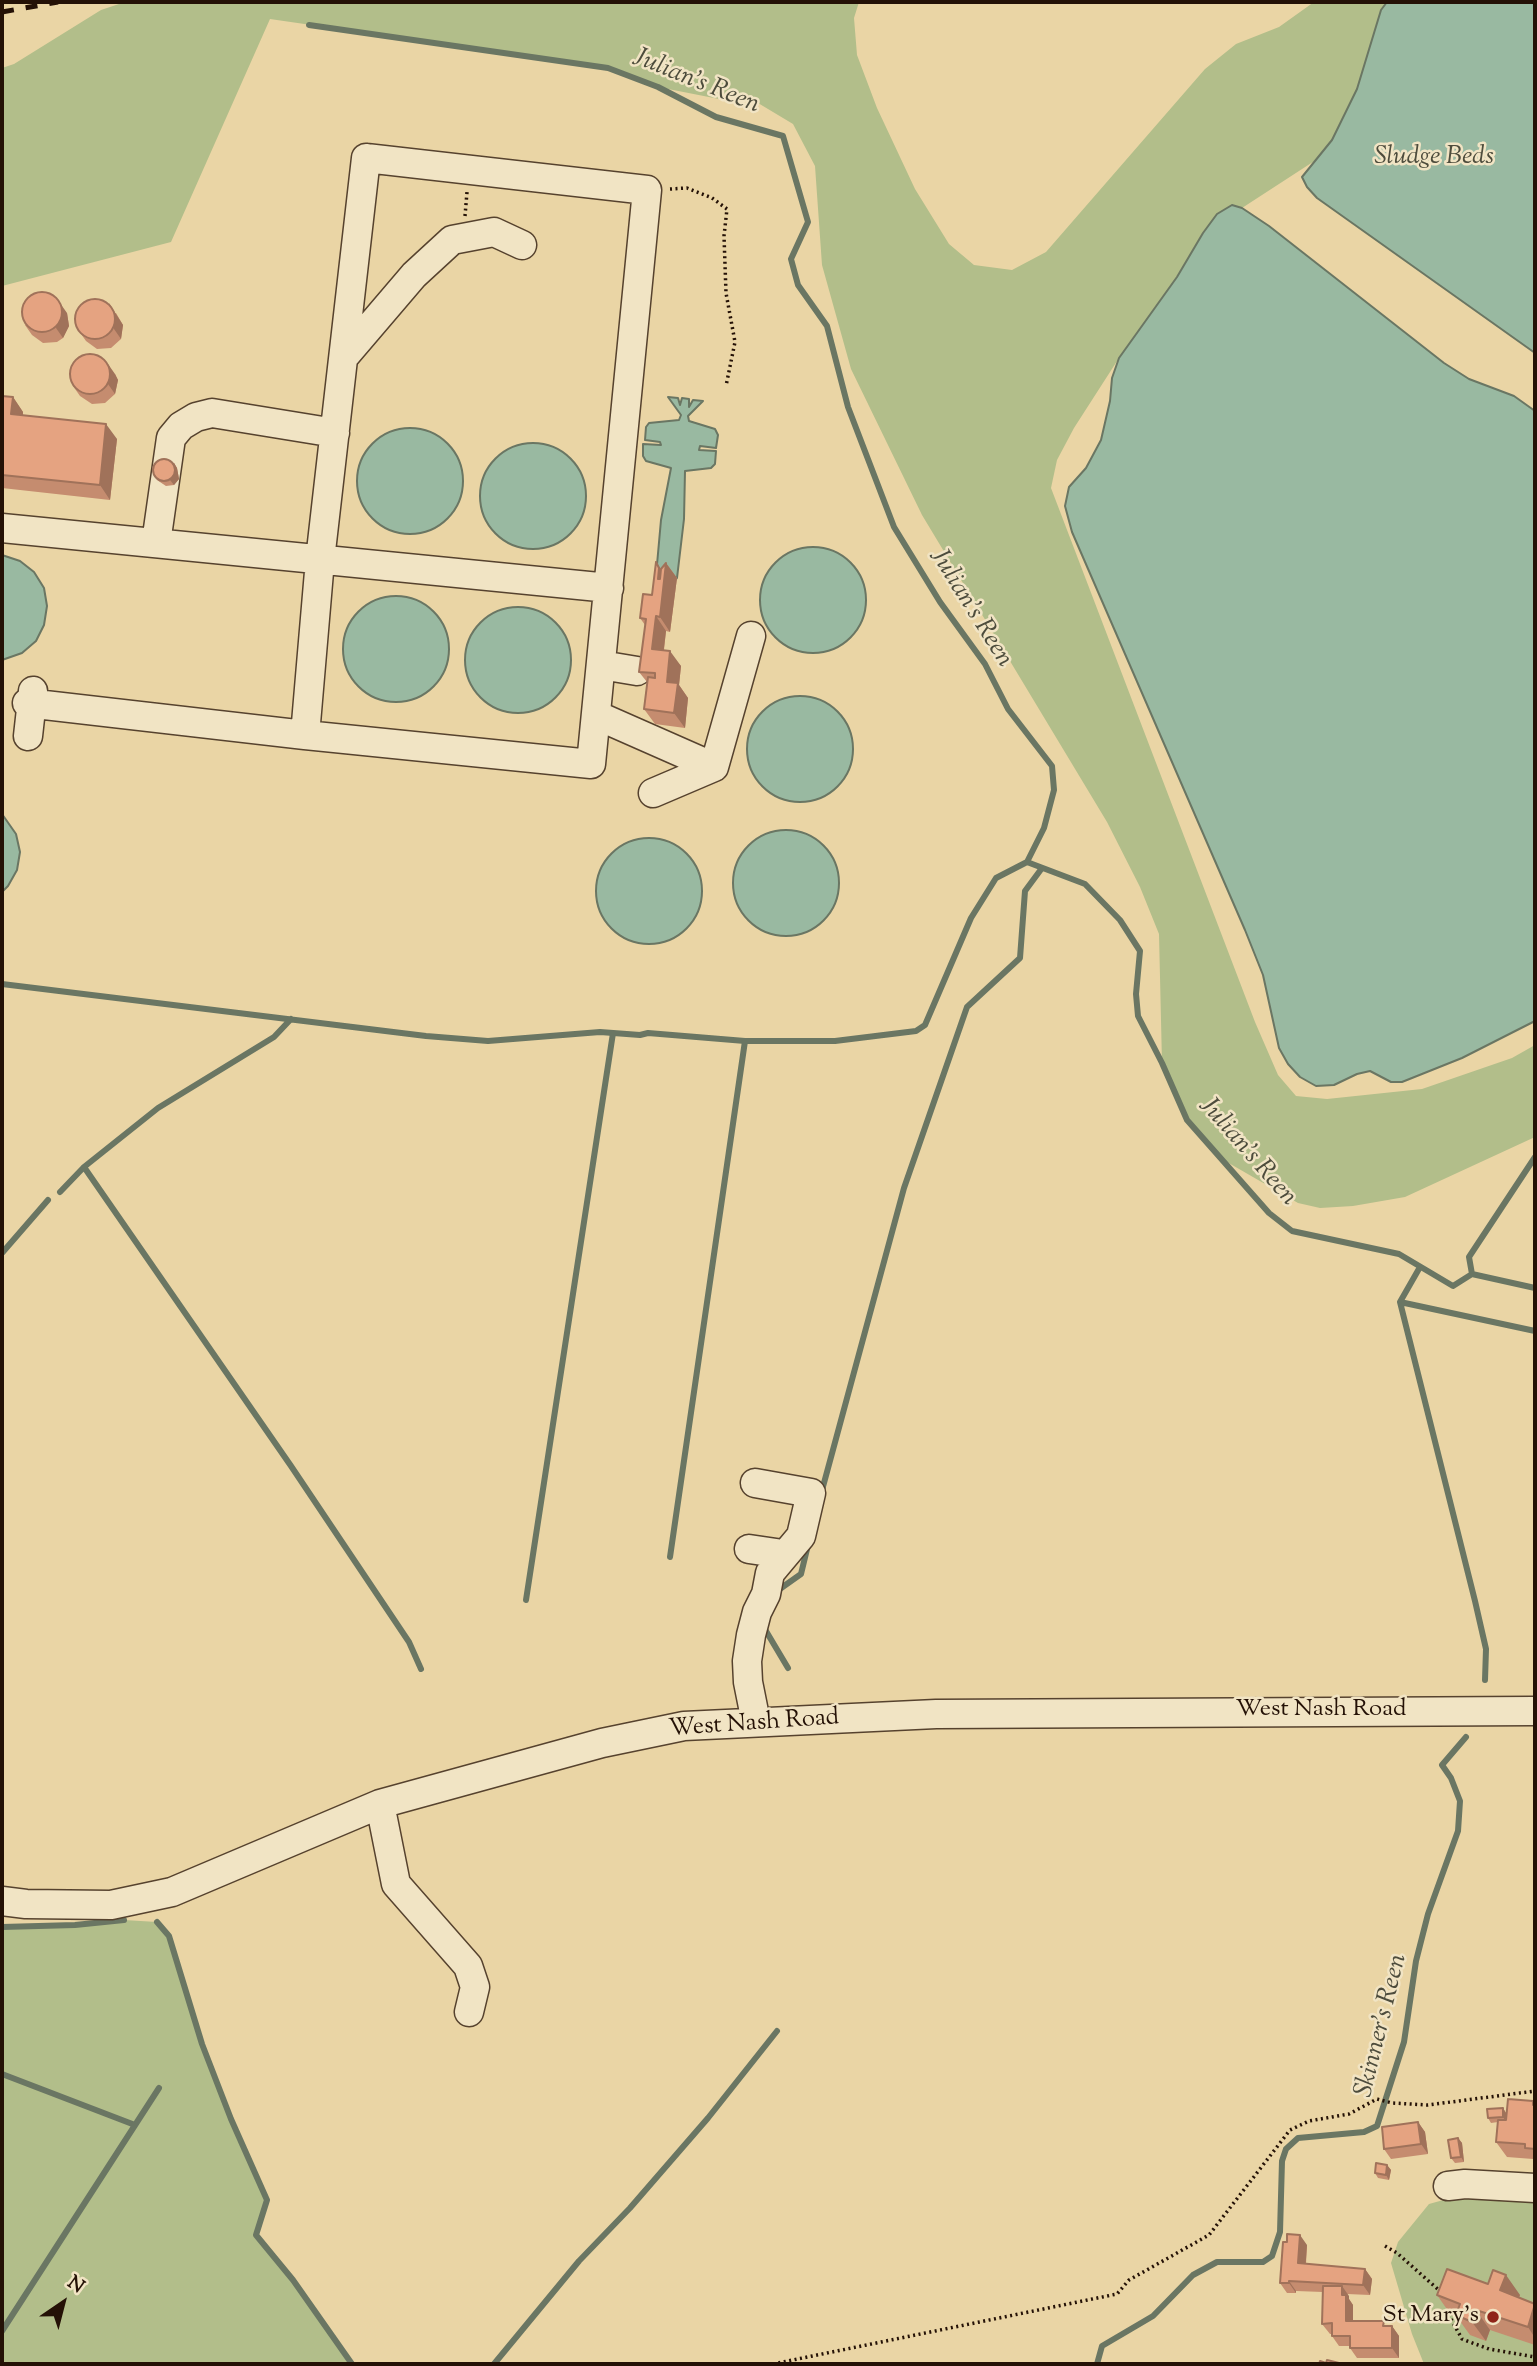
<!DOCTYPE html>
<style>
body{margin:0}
#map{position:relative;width:1537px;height:2366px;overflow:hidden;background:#ead5a5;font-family:"Sorts Mill Goudy",serif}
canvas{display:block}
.frame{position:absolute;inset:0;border:4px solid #241106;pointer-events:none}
.north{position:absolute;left:28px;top:2268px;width:70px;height:70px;-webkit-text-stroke:5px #f1e4c4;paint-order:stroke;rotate:35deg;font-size:19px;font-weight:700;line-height:28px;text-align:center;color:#241106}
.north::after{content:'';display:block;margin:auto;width:24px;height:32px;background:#241106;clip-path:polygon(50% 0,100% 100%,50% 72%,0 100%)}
</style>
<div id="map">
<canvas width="1537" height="2366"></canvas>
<div class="frame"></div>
<div class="north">N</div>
</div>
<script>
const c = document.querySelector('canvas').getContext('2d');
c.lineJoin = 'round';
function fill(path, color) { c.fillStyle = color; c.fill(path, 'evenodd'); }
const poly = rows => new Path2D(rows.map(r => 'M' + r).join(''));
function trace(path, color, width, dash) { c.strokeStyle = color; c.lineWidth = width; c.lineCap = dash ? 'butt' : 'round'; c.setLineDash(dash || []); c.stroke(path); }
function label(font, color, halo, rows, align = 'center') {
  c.font = font + ' "Sorts Mill Goudy",serif'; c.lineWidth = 5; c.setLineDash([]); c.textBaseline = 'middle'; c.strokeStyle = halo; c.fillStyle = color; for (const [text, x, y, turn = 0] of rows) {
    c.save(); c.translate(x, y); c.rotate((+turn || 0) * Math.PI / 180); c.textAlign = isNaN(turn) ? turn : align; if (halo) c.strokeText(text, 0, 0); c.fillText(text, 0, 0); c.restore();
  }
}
const green = poly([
 [125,2,859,2,854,18,857,55,877,108,915,189,949,244,974,265,1012,270,1046,252,1205,69,1236,44,1279,27,1314,2,1387,2,1381,10,1357,89,1332,140,1319,158,1242,208,1232,205,1203,233,1177,277,1119,358,1074,428,1057,460,1051,488,1255,1022,1278,1075,1296,1096,1327,1099,1422,1089,1512,1058,1535,1045,1535,1137,1405,1197,1353,1206,1320,1208,1298,1203,1220,1158,1187,1120,1162,1063,1159,934,1140,887,1107,822,922,515,851,369,822,265,815,166,793,124,758,103,719,99,658,87,608,68,270,19,171,242,2,286,2,68,14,64,101,10],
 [124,1920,157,1922,169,1936,202,2044,231,2119,267,2200,256,2235,293,2280,352,2364,2,2364,2,1927,75,1925],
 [1465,2194,1535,2198,1535,2364,1424,2364,1412,2334,1391,2263,1398,2242,1429,2204]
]);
const water = poly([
 [1387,2,1535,2,1535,353,1317,198,1307,187,1302,177,1332,140,1357,89,1381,10,1387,2],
 [1232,205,1242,208,1269,226,1444,363,1469,379,1514,396,1535,411,1535,1021,1462,1058,1402,1082,1391,1082,1370,1071,1357,1074,1334,1085,1316,1086,1300,1077,1288,1064,1279,1048,1263,975,1245,930,1072,532,1065,506,1069,487,1086,468,1101,440,1110,401,1112,378,1119,358,1177,277,1203,233,1217,214,1232,205],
 [668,397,678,398,680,405,682,398,689,399,689,407,693,400,703,401,688,416,689,421,715,429,718,435,716,448,700,446,699,450,716,451,715,464,711,468,685,471,684,519,677,578,653,609,661,520,671,468,646,461,643,456,643,444,661,445,660,442,645,440,646,427,649,423,679,420,681,415,668,397],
 '357 481a53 53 0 1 1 106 0a53 53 0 1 1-106 0Z',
 '480 496a53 53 0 1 1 106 0a53 53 0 1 1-106 0Z',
 '760 600a53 53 0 1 1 106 0a53 53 0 1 1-106 0Z',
 [2,555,20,561,34,572,44,588,47,606,44,625,36,641,22,653,2,660,2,555],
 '343 649a53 53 0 1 1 106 0a53 53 0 1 1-106 0Z',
 '465 660a53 53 0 1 1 106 0a53 53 0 1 1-106 0Z',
 '747 749a53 53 0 1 1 106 0a53 53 0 1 1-106 0Z',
 [2,814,16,834,20,852,17,870,8,886,2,892,2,814],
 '733 883a53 53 0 1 1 106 0a53 53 0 1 1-106 0Z',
 '596 891a53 53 0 1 1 106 0a53 53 0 1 1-106 0Z'
]);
const stream = poly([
 [309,25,608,68,658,87,716,117,783,136,808,222,791,259,798,285,827,326,848,407,894,527,940,602,985,664,1008,709,1052,766,1054,790,1044,828,1027,862,1085,884,1120,920,1140,951,1136,994,1138,1016,1162,1063,1187,1120,1269,1213,1292,1231,1399,1254,1453,1286,1472,1274,1535,1288],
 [2,984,426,1036,488,1041,600,1032,640,1035,648,1033,745,1041,835,1041,916,1031,925,1025,971,918,996,878,1027,862],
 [84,1167,291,1466,409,1642,421,1669],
 [60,1192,84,1167,158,1108,274,1037,291,1019],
 [2,1253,48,1200],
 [1420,1267,1400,1302,1475,1601,1486,1649,1485,1680],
 [1472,1274,1469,1257,1535,1157],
 [1400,1302,1535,1331],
 [821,1494,904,1188,967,1007,1020,958,1025,891,1042,868],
 [670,1557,745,1041],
 [777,1591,801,1574,808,1545],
 [526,1600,613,1033],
 [763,1626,788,1668],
 [157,1922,169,1936,202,2044,231,2119,267,2200,256,2235,293,2280,352,2364],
 [2,1927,75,1925,124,1920],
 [2,2074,135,2125],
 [2,2331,159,2088],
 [494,2364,579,2261,630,2208,708,2118,777,2031],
 [1097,2364,1102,2346,1153,2316,1193,2275,1217,2262,1263,2262,1272,2256,1280,2232,1282,2161,1286,2149,1298,2138,1364,2132,1377,2126,1404,2042,1416,1961,1428,1914,1458,1831,1460,1801,1451,1778,1442,1765,1466,1737]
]);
const path = poly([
 [670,189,687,188,712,198,727,209,724,236,726,293,735,342,726,386],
 [465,216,467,192],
 [1385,2246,1397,2253,1441,2292],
 [1451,2308,1451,2319,1462,2339,1467,2341,1489,2349,1535,2357],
 [773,2364,1117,2294,1129,2280,1209,2235,1290,2130,1309,2121,1349,2114,1377,2099,1392,2103,1428,2105,1535,2091]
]);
const minor = poly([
 [366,158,647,190,591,764,305,735,320,560,366,158],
 [344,357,414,275,452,240,494,232,522,245],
 [2,528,609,588],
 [156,543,171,438,181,426,196,417,212,413,335,433],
 [601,665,637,671],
 [27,703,305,735],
 [596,715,714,767],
 [28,736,33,691],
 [653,793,714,767,751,636],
 [755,1483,811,1493,801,1536,770,1573,766,1594,757,1612,751,1635,747,1661,748,1682,756,1722],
 [749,1549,783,1554],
 [380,1804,396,1884,468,1966,475,1987,469,2012],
 [2,1901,26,1904,111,1905,172,1892,380,1804,602,1743,684,1726,936,1714,1535,1711],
 [1448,2186,1465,2184,1535,2188]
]);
const rail = poly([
 [2,12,58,2]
]);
const wall = poly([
 [67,313,69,326,63,338,57,342,43,343,32,335,25,325],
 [116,313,123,325,121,339,111,348,97,349,86,341,79,331],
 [115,374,118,380,115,394,105,403,92,404,80,396,73,386],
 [2,396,13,397,23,412,23,415,117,439,110,500,2,488],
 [174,463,177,468,179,479,174,485,166,486,157,480,154,475],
 [666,563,677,578,670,632,666,631,664,650,681,666,679,685,688,698,685,728,655,724,644,709,647,682,639,672,645,625,640,618,652,595,661,570],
 [1533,2101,1535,2104,1535,2163,1533,2159,1507,2157,1496,2142,1498,2122,1491,2123,1488,2118,1503,2108,1506,2113,1506,2120],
 [1418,2122,1425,2132,1428,2154,1391,2159,1384,2149],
 [1458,2138,1462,2143,1464,2162,1455,2163,1451,2158],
 [1387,2165,1391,2170,1389,2180,1378,2178,1375,2173],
 [1307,2245,1306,2264,1365,2269,1372,2279,1370,2295,1347,2294,1349,2299,1353,2305,1353,2321,1392,2326,1399,2336,1399,2358,1357,2358,1350,2348,1350,2346,1339,2346,1332,2336,1332,2334,1330,2334,1322,2324,1323,2292,1296,2291,1296,2293,1287,2293,1280,2283],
 [1488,2284,1520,2295,1519,2297,1535,2304,1535,2345,1490,2330,1486,2341,1470,2335,1457,2317,1451,2315,1437,2295]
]);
const shadedWall = poly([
 [60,303,67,313,69,326,63,338,56,328],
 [109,303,123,325,121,339,114,329],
 [108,364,115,374,118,380,115,394,108,384],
 [13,397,23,412,22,429,11,414],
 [106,424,117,439,110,500,100,485],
 [174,463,177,468,179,479,174,485,170,480],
 [656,562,665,575,666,563,677,578,670,632,660,617],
 [656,616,666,631,662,664,652,649],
 [670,651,681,666,679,685,688,698,685,728,674,713,667,682],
 [1503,2108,1506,2113,1506,2122,1503,2117],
 [1418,2122,1425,2132,1428,2154,1421,2144],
 [1458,2138,1462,2143,1464,2162,1461,2157],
 [1387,2165,1391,2170,1389,2180,1386,2175],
 [1300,2235,1307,2245,1305,2273,1298,2263],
 [1365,2269,1372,2279,1370,2295,1363,2285],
 [1506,2275,1520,2295,1514,2309,1500,2290],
 [1289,2281,1296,2291,1296,2293,1289,2283],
 [1342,2286,1349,2296,1349,2299,1353,2305,1353,2331,1346,2321,1342,2295],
 [1535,2307,1535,2338,1528,2327],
 [1476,2310,1490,2330,1486,2341,1472,2322],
 [1392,2326,1399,2336,1399,2358,1392,2348]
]);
const building = poly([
 '22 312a20 20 0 1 1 40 0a20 20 0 1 1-40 0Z',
 '75 319a20 20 0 1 1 40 0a20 20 0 1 1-40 0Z',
 '70 374a20 20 0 1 1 40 0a20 20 0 1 1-40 0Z',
 [2,396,13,397,11,414,106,424,100,485,2,475,2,396],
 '153 470a11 11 0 1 1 22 0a11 11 0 1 1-22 0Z',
 [656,562,659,568,658,579,660,579,661,569,666,563,660,617,656,616,652,649,670,651,667,682,678,683,674,713,644,709,648,677,655,678,655,673,639,672,646,619,640,618,643,594,652,595,656,562],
 [1508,2099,1533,2101,1533,2105,1535,2105,1535,2149,1525,2148,1525,2144,1496,2142,1498,2120,1506,2120,1508,2099],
 [1503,2108,1503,2117,1488,2118,1487,2109,1503,2108],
 [1418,2122,1421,2144,1384,2149,1382,2127,1418,2122],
 [1458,2138,1461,2157,1451,2158,1448,2140,1458,2138],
 [1376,2163,1387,2165,1386,2175,1375,2173,1376,2163],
 [1287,2234,1300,2235,1298,2263,1365,2269,1363,2285,1289,2281,1289,2283,1280,2283,1283,2242,1287,2242,1287,2234],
 [1447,2269,1488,2284,1493,2270,1506,2275,1500,2290,1535,2304,1528,2327,1476,2310,1472,2322,1456,2315,1460,2304,1437,2295,1447,2269],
 [1323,2286,1342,2286,1342,2295,1346,2295,1346,2321,1384,2321,1383,2326,1392,2326,1392,2348,1350,2348,1350,2336,1332,2336,1332,2323,1322,2324,1323,2286],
 [1327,2360,1343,2364,1319,2364,1320,2361,1326,2363,1327,2360]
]);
const markers = [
 [1493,2317,7,"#8f2418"]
];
const streetNames = [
 ["West Nash Road",1321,1711],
 ["West Nash Road",754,1725,-4]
];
const poiNames = [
 ["St Mary's",1479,2317]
];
const waterNames = [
 ["Julian's Reen",696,83,22],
 ["Sludge Beds",1434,159],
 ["Julian's Reen",970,609,58],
 ["Julian's Reen",1247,1153,49],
 ["Skinner's Reen",1383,2026,-76]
];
fill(green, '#b2be8a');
fill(water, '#99b9a1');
trace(water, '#6a7663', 2);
trace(stream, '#6a7663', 6);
trace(minor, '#56422e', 31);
trace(path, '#241106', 3.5, [2, 3.5]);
trace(minor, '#f1e4c4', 28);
trace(rail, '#241106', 5, [12, 12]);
fill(wall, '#c58c6f');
fill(shadedWall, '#a0725a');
fill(building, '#e5a381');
trace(building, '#a0725a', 2);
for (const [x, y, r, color] of markers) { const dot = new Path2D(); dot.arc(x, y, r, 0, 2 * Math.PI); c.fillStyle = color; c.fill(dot); trace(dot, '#f1e4c4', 2.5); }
label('24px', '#241106', '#f1e4c4', streetNames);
label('24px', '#241106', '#f1e4c4', poiNames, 'right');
label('italic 26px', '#4d4c3c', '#f1e4c4', waterNames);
</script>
